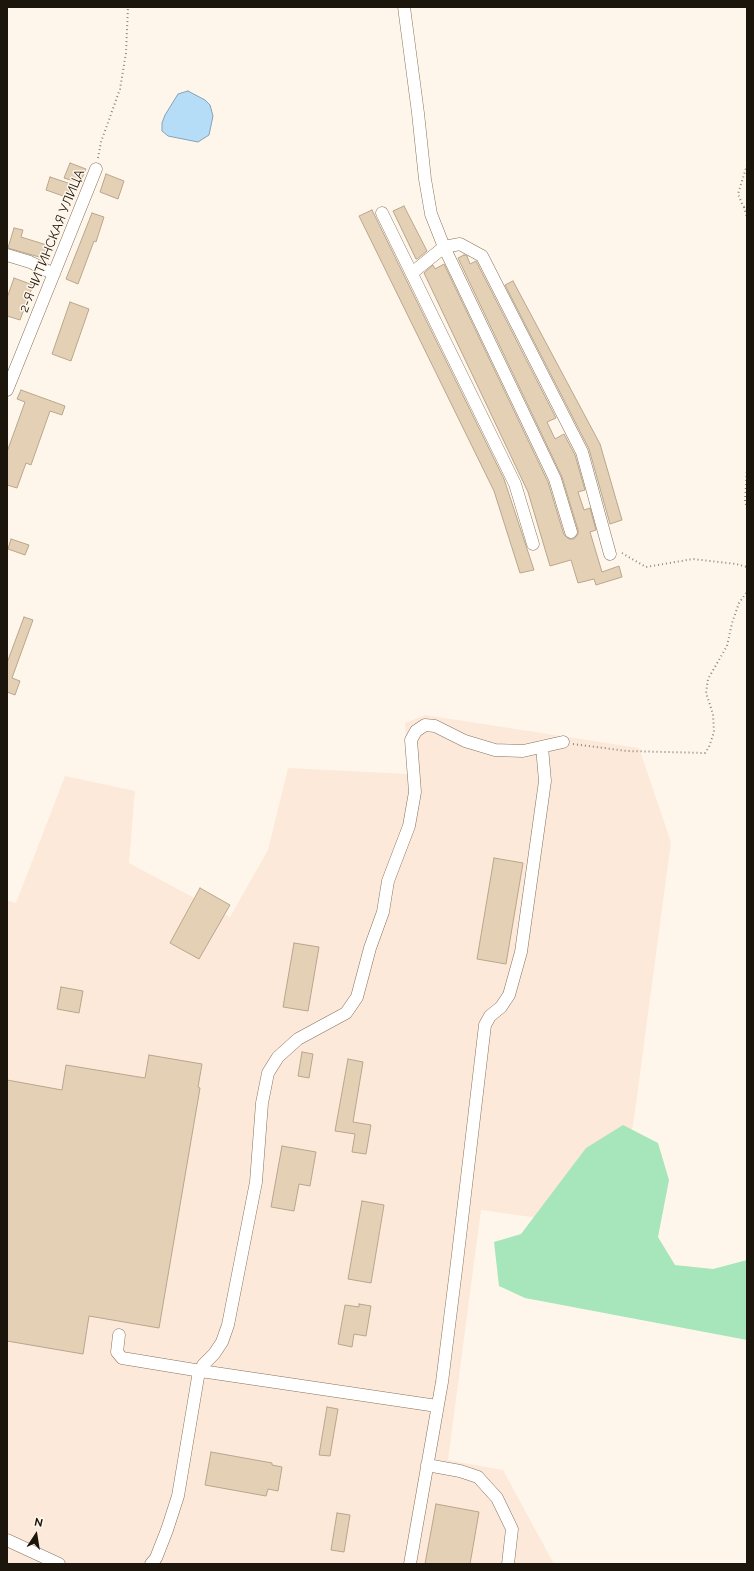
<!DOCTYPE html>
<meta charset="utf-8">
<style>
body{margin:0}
#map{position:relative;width:754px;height:1571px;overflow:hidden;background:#fff6eb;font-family:Raleway,sans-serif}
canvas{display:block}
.frame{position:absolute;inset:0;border:8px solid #1c150b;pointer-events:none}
.north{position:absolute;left:16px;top:1515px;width:40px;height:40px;-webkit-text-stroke:3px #fff6eb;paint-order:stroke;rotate:12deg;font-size:11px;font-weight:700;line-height:16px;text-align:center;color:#1c150b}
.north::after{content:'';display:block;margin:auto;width:14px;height:18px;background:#1c150b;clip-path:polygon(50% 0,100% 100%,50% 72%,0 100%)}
</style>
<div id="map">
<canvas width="754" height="1571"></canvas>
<div class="frame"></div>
<div class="north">N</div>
</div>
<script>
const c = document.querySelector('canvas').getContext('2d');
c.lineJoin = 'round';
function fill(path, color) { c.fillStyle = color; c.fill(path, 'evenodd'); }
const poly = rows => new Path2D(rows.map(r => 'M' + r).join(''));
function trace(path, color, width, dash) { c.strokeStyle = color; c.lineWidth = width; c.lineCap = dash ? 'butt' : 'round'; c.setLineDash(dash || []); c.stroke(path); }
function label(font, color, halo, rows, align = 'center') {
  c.font = font + ' Raleway,sans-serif'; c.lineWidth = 3; c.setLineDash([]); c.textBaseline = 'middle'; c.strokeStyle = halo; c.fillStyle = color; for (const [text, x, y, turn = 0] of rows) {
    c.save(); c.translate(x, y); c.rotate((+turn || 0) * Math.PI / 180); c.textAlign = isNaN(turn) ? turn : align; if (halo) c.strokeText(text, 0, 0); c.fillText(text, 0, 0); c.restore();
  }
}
const industrial = poly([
 [425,715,639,748,671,842,633,1126,595,1226,481,1210,448,1460,503,1470,554,1564,7,1564,7,900,16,903,65,776,135,791,129,863,230,917,268,850,288,768,408,774,405,723]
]);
const green = poly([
 [623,1125,658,1143,669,1180,658,1237,675,1265,713,1269,747,1260,747,1340,525,1298,499,1286,494,1242,521,1234,586,1148]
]);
const water = poly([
 [188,91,205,100,210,105,213,116,209,135,198,142,168,136,162,131,162,123,165,115,178,94,188,91]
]);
const building = poly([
 [70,163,86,169,80,183,64,178,70,163],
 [106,174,124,181,118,199,100,192,106,174],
 [50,177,71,184,66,197,46,190,50,177],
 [404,206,427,251,417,259,416,259,393,211,404,206],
 [372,210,504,479,534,570,520,573,494,491,359,216,372,210],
 [92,213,104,217,96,242,94,241,78,284,66,279,92,213],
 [14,228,23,230,21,237,50,246,46,259,8,248,14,228],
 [464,255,467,256,470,264,476,261,556,418,547,422,555,439,564,434,575,455,585,490,578,492,584,510,590,508,596,530,590,532,602,572,619,566,622,577,596,585,594,579,578,583,571,560,550,566,528,492,424,273,433,265,435,269,444,264,548,482,564,535,569,539,574,539,578,534,578,530,562,477,458,258,464,255],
 [14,278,33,285,20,320,7,316,7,298,14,278],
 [513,281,600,444,622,520,610,524,589,449,505,285,513,281],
 [70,302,89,309,71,361,52,354,70,302],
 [21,390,65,406,62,415,50,411,31,465,26,463,17,488,7,485,7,452,25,402,17,399,21,390],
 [11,539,29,545,25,555,8,549,11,539],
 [24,617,33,620,12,678,20,681,15,695,7,692,7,663,24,617],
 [494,858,523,863,506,964,477,959,494,858],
 [200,888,230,905,199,959,170,943,200,888],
 [294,943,319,947,308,1011,283,1007,294,943],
 [61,987,83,991,79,1013,57,1009,61,987],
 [302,1052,313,1054,309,1078,298,1076,302,1052],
 [149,1055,202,1064,198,1087,200,1088,159,1328,89,1316,83,1354,7,1341,7,1080,62,1090,66,1065,145,1078,149,1055],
 [348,1059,363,1062,353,1122,371,1125,366,1154,352,1152,355,1134,335,1131,348,1059],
 [282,1146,316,1152,310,1186,299,1184,294,1211,271,1207,282,1146],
 [362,1201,384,1205,371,1283,348,1279,362,1201],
 [359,1304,371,1306,366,1336,354,1334,352,1347,338,1344,345,1305,359,1307,359,1304],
 [327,1407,338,1409,330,1456,319,1455,327,1407],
 [211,1452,272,1463,272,1465,282,1467,278,1491,268,1489,266,1496,205,1485,211,1452],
 [436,1504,479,1512,470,1564,425,1564,436,1504],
 [337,1513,350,1515,344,1552,331,1550,337,1513]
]);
const path = poly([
 [98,158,101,142,120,89,126,53,128,7],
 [747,165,738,194,743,206,747,210],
 [744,207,747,218],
 [747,468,745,501,747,509],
 [622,553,646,567,693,559,736,564,747,567],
 [573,744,627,751,705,753,709,747,714,732,713,714,706,693,708,679,727,646,732,623,739,603,747,592]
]);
const minor = poly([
 [404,7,418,113,425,179,431,214,444,247,555,479,571,532],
 [382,213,515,484,533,544],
 [7,255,30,262,54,274],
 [412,273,444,247,460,244,482,256,582,452,610,554],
 [7,390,96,169],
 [119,1335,117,1352,122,1358,201,1371,437,1406],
 [427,1465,460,1471,478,1477,497,1498,512,1529,508,1564],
 [7,1540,59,1564],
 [151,1564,156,1558,167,1530,178,1496,198,1377,203,1365,214,1354,222,1342,228,1325,256,1182,262,1103,268,1073,278,1057,298,1039,346,1013,357,997,370,948,383,912,388,881,409,826,415,792,411,740,416,731,425,725,435,726,465,741,495,750,523,751,563,742],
 [410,1564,442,1382,457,1262,485,1025,490,1016,501,1007,509,995,521,952,545,781,542,747]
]);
const streetNames = [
 ["2-Я ЧИТИНСКАЯ УЛИЦА",52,241,-68]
];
fill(industrial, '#fde9da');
fill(green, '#a6e6ba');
fill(water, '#b6ddf8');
trace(water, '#88a1b1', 1);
fill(building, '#e4d1b5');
trace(building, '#b9a68c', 1);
trace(minor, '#87735c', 13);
trace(path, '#8d857b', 2, [1, 3]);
trace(minor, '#fff', 12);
label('13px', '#1c150b', '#fff6eb', streetNames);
</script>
